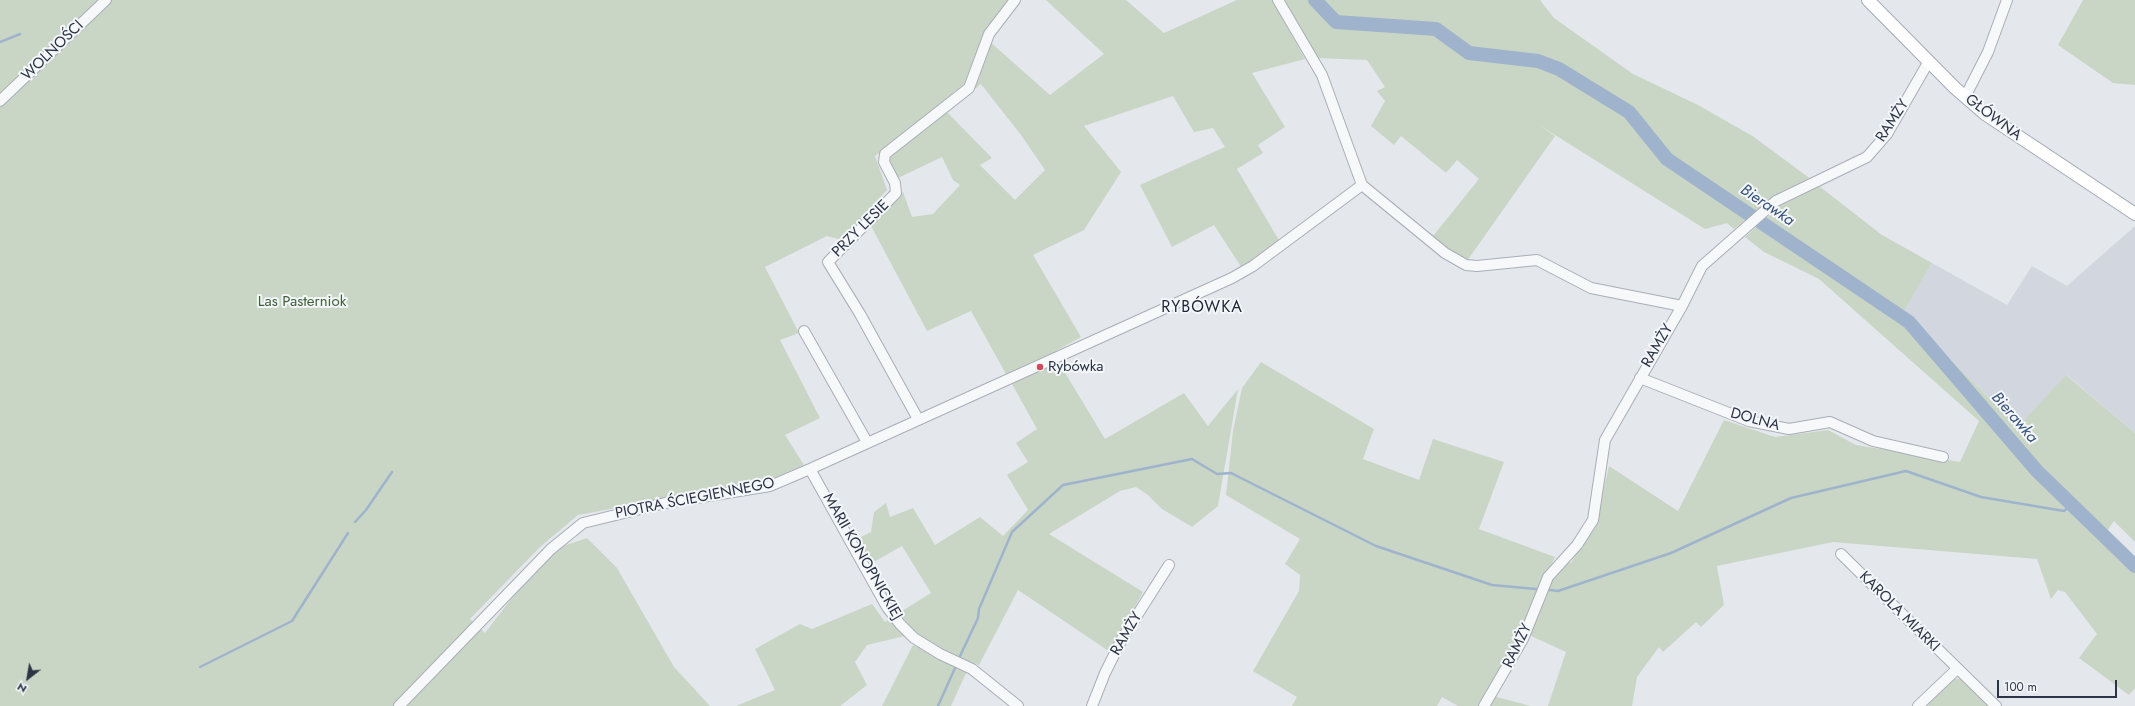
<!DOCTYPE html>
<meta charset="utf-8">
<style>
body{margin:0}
#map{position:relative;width:2135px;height:706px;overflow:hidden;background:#e4e7ec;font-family:Jost,sans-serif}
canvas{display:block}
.north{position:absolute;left:8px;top:658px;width:40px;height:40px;-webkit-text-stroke:3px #f4f6f9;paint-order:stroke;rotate:211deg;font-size:11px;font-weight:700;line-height:16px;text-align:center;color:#2b3445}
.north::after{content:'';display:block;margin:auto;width:14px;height:18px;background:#2b3445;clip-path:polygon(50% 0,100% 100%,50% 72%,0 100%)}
.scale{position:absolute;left:1997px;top:680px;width:120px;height:18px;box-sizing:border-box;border:2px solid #2b3445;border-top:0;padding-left:5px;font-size:12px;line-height:14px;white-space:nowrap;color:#2b3445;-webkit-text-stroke:3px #f4f6f9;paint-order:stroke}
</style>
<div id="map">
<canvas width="2135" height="706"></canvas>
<div class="north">N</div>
<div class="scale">100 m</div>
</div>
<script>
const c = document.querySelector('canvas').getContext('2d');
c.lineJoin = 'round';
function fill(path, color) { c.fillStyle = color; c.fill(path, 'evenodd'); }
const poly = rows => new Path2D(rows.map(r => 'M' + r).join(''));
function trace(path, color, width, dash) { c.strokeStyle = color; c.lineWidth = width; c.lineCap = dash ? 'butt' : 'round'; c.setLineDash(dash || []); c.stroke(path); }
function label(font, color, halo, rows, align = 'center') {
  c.font = font + ' Jost,sans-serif'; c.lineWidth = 4; c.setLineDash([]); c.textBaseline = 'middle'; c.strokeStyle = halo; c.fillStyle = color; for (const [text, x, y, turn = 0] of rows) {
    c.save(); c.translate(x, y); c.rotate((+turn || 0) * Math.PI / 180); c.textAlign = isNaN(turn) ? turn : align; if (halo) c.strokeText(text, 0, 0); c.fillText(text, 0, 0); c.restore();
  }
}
const built = poly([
 [2135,226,2135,433,2067,375,2019,427,1902,312,1932,263,2007,305,2032,266,2067,286]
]);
const green = poly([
 [0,0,1010,0,968,81,875,156,887,190,842,240,827,236,765,267,799,333,780,340,820,418,785,435,804,465,769,480,578,515,540,547,470,619,485,633,548,551,587,538,617,568,674,667,710,706,0,706],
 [1046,0,1126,0,1164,33,1237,0,1272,0,1305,59,1252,73,1285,127,1258,145,1263,153,1237,169,1280,242,1242,268,1214,225,1172,247,1140,185,1225,147,1213,128,1194,132,1173,96,1084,126,1121,172,1084,230,1033,255,1081,337,1052,353,1006,374,971,311,927,331,870,224,903,192,912,217,933,214,960,185,953,180,942,157,898,178,892,167,889,158,896,147,947,112,992,158,980,165,1015,200,1045,170,1021,135,981,84,970,93,989,41,1050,95,1104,54],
 [1281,0,1312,0,1335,25,1384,32,1372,19,1338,18,1321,0,1540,0,1554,18,1633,74,1698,105,1754,137,1812,180,1752,215,1668,158,1627,109,1560,68,1541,61,1525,58,1554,71,1626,114,1664,160,1750,216,1734,229,1727,223,1705,229,1539,125,1555,136,1467,261,1436,241,1433,236,1479,179,1457,160,1446,173,1401,136,1394,145,1371,126,1385,101,1377,91,1385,87,1367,60,1317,58],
 [2083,0,2135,0,2135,85,2113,83,2058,45],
 [1819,186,1882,235,1932,263,1903,312,2018,427,2066,375,2135,433,2135,542,2114,521,2107,531,2135,558,2135,688,2129,695,2079,658,2097,634,2065,592,2058,590,2051,599,2037,559,1833,542,1717,566,1724,605,1701,627,1696,622,1663,652,1659,647,1637,677,1632,706,1548,706,1566,652,1529,635,1551,582,1566,561,1571,563,1597,518,1609,466,1678,511,1724,420,1775,437,1828,430,1856,445,1960,462,1979,421,1819,279,1764,252,1745,237,1780,206],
 [1058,361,1105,439,1184,393,1208,426,1238,389,1218,506,1192,527,1162,509,1148,495,1136,487,1120,491,1049,534,1143,592,1110,652,1018,590,979,665,942,651,916,633,899,613,931,593,902,546,870,564,855,540,871,532,874,512,886,503,890,517,913,508,935,545,980,517,1003,536,1028,510,1007,475,1028,462,1016,443,1037,429,1012,384],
 [1261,362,1374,429,1363,459,1419,480,1433,439,1504,462,1479,529,1555,557,1544,579,1520,639,1480,706,1458,706,1442,697,1437,706,1292,706,1297,697,1253,671,1299,591,1300,575,1285,564,1300,539,1226,495,1233,431,1242,388],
 [872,604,885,622,891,618,905,636,867,645,855,662,867,685,840,706,736,706,775,690,755,649,800,624,812,629],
 [913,645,967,671,951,706,882,706],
 [1964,678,1992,706,1929,706,1925,702,1946,683,1954,679],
 [1493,696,1531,706,1490,706]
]);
const stream = poly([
 [0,42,20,34],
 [355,522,366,510,392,472],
 [1550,590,1558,591,1671,553,1791,498,1906,471,1981,497,2064,511,2071,505],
 [960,656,978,618,979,609,1012,532,1063,485,1192,459,1217,474,1231,473,1376,546,1492,585,1536,589],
 [200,667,292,621,348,533],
 [938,706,955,668]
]);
const river = poly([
 [1315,0,1336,22,1436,29,1469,53,1538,61,1559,69,1629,112,1667,159,1909,322,2037,471,2135,566]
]);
const minor = poly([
 [1278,0,1322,75,1362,185,1445,253,1466,265,1477,266,1537,260,1591,288,1682,306],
 [1965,97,1988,52,2007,0],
 [0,101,106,0],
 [804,331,867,442],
 [1640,378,1749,421,1789,429,1830,422,1873,441,1943,457],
 [918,419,860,314,828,262,896,193,895,183,884,162,885,154,969,88,989,34,1015,0],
 [810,469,887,607,900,624,914,638,940,654,972,669,1018,706],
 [1841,554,1996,706],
 [399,706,551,549,583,523,665,503,770,486,810,469,1232,278,1253,266,1362,185],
 [1092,706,1105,673,1122,639,1169,565],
 [1484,706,1523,639,1548,577,1577,545,1593,520,1605,440,1682,306,1702,266,1776,201,1867,157,1887,134,1929,61],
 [1918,706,1957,669]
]);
const major = poly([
 [1868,0,1955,88,1985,114,2135,214]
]);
const markers = [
 [1040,367,4,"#d1495b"]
];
const streetNames = [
 ["WOLNOŚCI",53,51,-44],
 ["GŁÓWNA",1993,118,37],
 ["RAMŻY",1893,121,-57],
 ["PRZY LESIE",861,229,-45],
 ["RAMŻY",1658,346,-60],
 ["DOLNA",1755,420,15],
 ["PIOTRA ŚCIEGIENNEGO",695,499,-11],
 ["MARII KONOPNICKIEJ",862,557,60],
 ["KAROLA MIARKI",1899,612,45],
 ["RAMŻY",1127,634,-60],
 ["RAMŻY",1518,646,-64]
];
const parkNames = [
 ["Las Pasterniok",302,302]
];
const poiNames = [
 ["Rybówka",1048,367]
];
const waterNames = [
 ["Bierawka",1767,206,34],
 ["Bierawka",2014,418,49]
];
const neighbourhoodNames = [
 ["RYBÓWKA",1202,308]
];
fill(built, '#d2d6de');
fill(green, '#c9d6c5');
trace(stream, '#9fb4cc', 2.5);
trace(river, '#9fb4cc', 14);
trace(minor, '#a9aeb7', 12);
trace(major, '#a3abb8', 14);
trace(minor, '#f7f8fa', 10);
trace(major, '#fff', 12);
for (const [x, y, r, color] of markers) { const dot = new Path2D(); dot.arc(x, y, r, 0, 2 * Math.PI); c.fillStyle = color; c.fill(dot); trace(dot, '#f4f6f9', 1.5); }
label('15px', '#2b3445', '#f4f6f9', streetNames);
label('15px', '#3f6138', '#f4f6f9', parkNames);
label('15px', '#2b3445', '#f4f6f9', poiNames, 'left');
label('italic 16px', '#34527a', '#f4f6f9', waterNames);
c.letterSpacing = '1px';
label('16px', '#1d2536', '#f4f6f9', neighbourhoodNames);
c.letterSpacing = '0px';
</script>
